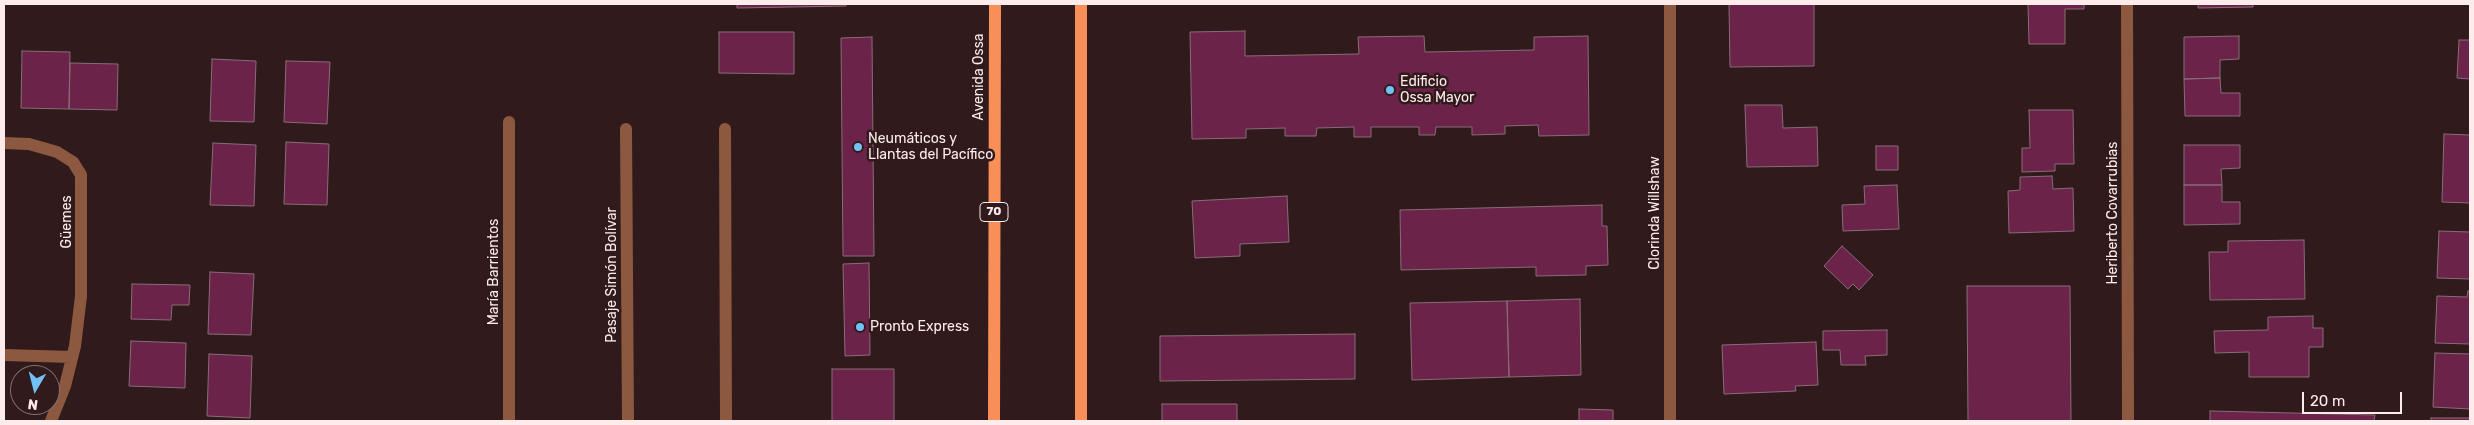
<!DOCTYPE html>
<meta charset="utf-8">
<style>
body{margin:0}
#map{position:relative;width:2474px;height:425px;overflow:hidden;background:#311a1b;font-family:Rubik,sans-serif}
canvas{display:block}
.frame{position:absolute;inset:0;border:5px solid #fdeceb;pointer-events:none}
.north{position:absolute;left:10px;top:365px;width:50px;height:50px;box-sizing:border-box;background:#311a1b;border:1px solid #836e6e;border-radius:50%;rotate:188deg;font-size:14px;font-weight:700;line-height:20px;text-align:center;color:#fdeceb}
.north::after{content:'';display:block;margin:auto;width:18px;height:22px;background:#73c0f6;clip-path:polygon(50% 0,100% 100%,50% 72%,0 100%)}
.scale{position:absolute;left:2302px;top:392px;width:100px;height:22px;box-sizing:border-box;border:2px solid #fdeceb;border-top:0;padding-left:6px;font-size:15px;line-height:18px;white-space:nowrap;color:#fdeceb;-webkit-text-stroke:4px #311a1b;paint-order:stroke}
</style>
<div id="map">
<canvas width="2474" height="425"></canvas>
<div class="frame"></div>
<div class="north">N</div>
<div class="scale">20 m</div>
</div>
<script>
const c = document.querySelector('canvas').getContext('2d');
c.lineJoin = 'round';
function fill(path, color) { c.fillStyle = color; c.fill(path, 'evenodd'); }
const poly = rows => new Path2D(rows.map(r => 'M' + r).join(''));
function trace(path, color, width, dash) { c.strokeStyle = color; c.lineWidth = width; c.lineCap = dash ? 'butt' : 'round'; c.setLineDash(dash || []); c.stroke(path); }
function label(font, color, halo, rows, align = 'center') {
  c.font = font + ' Rubik,sans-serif'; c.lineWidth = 5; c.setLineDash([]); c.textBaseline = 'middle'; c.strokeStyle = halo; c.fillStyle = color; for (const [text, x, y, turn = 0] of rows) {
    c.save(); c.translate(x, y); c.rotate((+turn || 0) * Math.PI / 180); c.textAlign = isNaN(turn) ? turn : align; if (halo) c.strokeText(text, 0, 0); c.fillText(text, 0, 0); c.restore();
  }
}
const building = poly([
 [737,4,846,4,846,6,737,8,737,4],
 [1729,4,1814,4,1814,66,1730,67,1729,4],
 [2028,4,2084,4,2084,9,2065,9,2065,44,2029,44,2028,4],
 [2198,4,2253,4,2253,7,2198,8,2198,4],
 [1245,31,1245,56,1359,54,1358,37,1424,36,1425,52,1534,50,1534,37,1588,36,1589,135,1539,136,1538,125,1505,126,1505,134,1472,135,1472,127,1436,127,1435,135,1419,135,1419,127,1371,127,1371,137,1354,137,1354,127,1317,128,1316,136,1285,136,1285,128,1246,129,1246,138,1192,139,1190,32,1245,31],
 [719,32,794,32,794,74,719,73,719,32],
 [2239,36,2239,59,2220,60,2220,78,2184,79,2184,37,2239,36],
 [872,37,874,256,843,256,841,38,872,37],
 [2459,40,2470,40,2470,79,2457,78,2459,40],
 [22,51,70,52,69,109,21,108,22,51],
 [212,59,256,61,254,122,210,121,212,59],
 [286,61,330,62,327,124,284,122,286,61],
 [70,63,118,64,117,110,69,109,70,63],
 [2220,78,2221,93,2240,93,2240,116,2185,116,2184,79,2220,78],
 [1745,105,1782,105,1783,128,1817,127,1818,166,1747,167,1745,105],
 [2029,110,2073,110,2074,164,2055,164,2055,171,2022,172,2022,148,2030,148,2029,110],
 [2444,134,2470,135,2470,203,2442,202,2444,134],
 [286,142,329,144,327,205,284,204,286,142],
 [213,143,256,145,254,206,210,205,213,143],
 [2184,145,2240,145,2240,168,2221,169,2222,185,2184,185,2184,145],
 [1876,146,1898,146,1898,170,1876,170,1876,146],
 [2052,176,2053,189,2073,188,2074,231,2009,233,2008,191,2020,190,2020,177,2052,176],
 [1897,185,1899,229,1843,231,1842,205,1865,204,1864,186,1897,185],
 [2184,185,2222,185,2222,202,2240,202,2240,224,2184,225,2184,185],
 [1287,196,1289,242,1240,244,1240,256,1195,258,1192,201,1287,196],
 [1602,205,1602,226,1607,226,1608,265,1586,266,1586,275,1536,276,1536,267,1401,270,1400,210,1602,205],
 [2439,231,2470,232,2470,279,2437,278,2439,231],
 [2304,240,2305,299,2210,300,2209,252,2228,252,2228,241,2304,240],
 [1842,246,1873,275,1859,290,1853,284,1848,289,1824,266,1842,246],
 [869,263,870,355,845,356,843,264,869,263],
 [210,272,254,274,251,335,208,334,210,272],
 [132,284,190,285,189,305,172,305,171,320,131,319,132,284],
 [1967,286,2070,286,2071,421,1968,421,1967,286],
 [2468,291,2470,291,2470,344,2435,343,2437,296,2467,297,2468,291],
 [1580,299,1581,375,1509,377,1507,301,1580,299],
 [1507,301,1509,377,1412,380,1410,303,1507,301],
 [2313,316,2313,328,2323,328,2323,347,2309,347,2309,377,2249,377,2249,352,2215,353,2214,331,2268,330,2268,317,2313,316],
 [1887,330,1887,355,1865,356,1866,365,1841,365,1840,350,1823,350,1823,331,1887,330],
 [1355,334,1355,379,1160,381,1160,336,1355,334],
 [131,341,186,343,185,388,129,386,131,341],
 [1816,342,1818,385,1795,386,1796,391,1724,394,1722,345,1816,342],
 [2435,353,2470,354,2470,409,2433,407,2435,353],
 [209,354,252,356,250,418,207,416,209,354],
 [832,369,894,369,894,421,832,421,832,369],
 [1162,404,1237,404,1237,421,1162,421,1162,404],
 [1579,409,1613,410,1613,421,1579,421,1579,409],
 [2210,411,2375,415,2374,421,2210,421,2210,411],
 [2431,418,2470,418,2470,421,2431,421,2431,418]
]);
const street = poly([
 [1670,4,1670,421],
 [2127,4,2128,421],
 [626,129,628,421],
 [725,129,726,421],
 [4,143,29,144,57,152,73,162,81,175,81,296,75,346,65,386,51,421],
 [4,355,72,357],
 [509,421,509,122]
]);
const primary = poly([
 [1081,4,1081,421],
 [994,421,995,4]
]);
const markers = [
 [1390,90,5,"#73c0f6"],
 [858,147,5,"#73c0f6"],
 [860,327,5,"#73c0f6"]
];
const shields = [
 [994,212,28]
];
const shieldNames = [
 ["70",994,212]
];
const streetNames = [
 ["Avenida Ossa",979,77,-90],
 ["Clorinda Willshaw",1655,213,-90],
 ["Heriberto Covarrubias",2113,213,-90],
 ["Güemes",67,222,-90],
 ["María Barrientos",494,272,-90],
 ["Pasaje Simón Bolívar",612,275,-90]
];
const poiNames = [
 ["Edificio",1400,82],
 ["Ossa Mayor",1400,98],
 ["Neumáticos y",868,139],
 ["Llantas del Pacífico",868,155],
 ["Pronto Express",870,327]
];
fill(building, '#6b2349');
trace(building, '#886d78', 1);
trace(street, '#8c5940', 12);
trace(primary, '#f88f59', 12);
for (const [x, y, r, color] of markers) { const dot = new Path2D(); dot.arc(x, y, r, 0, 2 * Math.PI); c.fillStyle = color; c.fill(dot); trace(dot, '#311a1b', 2); }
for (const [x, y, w] of shields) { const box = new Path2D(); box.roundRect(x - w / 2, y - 9.5, w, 19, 4); c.fillStyle = '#311a1b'; c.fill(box); trace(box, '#fdeceb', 1); }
label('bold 12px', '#fdeceb', null, shieldNames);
label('14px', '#fdeceb', '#311a1b', streetNames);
label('14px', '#fdeceb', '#311a1b', poiNames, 'left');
</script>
